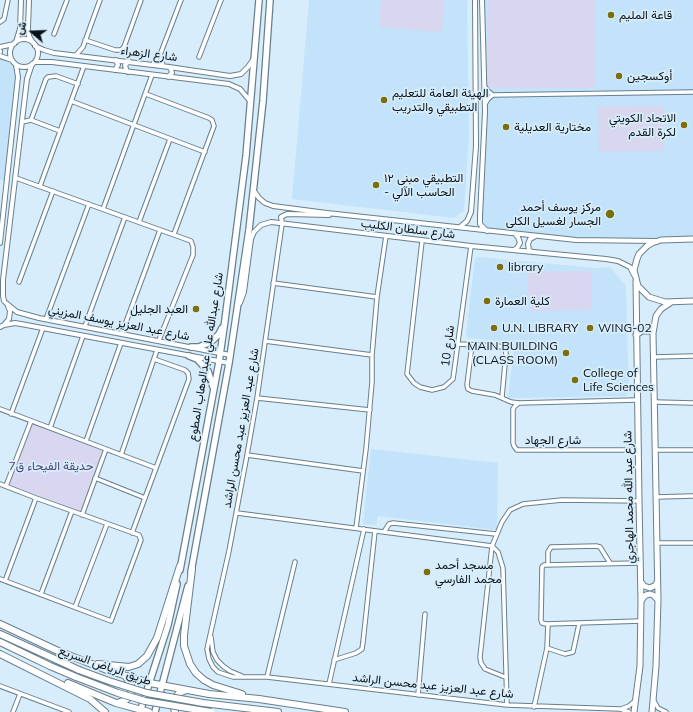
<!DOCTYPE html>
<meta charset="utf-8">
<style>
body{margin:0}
#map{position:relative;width:693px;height:712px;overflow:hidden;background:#d8edfb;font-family:Mulish,Vazirmatn,sans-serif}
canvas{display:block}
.north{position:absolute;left:12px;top:12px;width:40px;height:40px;-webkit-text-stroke:3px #d8edfb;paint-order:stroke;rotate:289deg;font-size:11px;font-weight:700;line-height:16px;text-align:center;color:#091217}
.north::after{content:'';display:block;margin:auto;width:14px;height:18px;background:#091217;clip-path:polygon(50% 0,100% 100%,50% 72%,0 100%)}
</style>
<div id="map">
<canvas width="693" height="712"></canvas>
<div class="north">ش</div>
</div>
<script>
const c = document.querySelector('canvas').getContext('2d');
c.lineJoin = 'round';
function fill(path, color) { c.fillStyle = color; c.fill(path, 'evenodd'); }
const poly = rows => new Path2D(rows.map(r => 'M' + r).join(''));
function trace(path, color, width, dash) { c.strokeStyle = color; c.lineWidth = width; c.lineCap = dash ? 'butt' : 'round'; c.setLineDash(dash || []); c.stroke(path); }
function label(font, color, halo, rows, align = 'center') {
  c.font = font + ' Mulish,Vazirmatn,sans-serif'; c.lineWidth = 3.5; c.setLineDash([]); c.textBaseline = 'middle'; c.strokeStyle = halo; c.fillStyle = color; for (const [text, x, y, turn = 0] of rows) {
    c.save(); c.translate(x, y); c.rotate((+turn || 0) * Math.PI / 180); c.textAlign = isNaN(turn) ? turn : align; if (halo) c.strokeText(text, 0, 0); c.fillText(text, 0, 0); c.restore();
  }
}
const built = poly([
 [309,0,467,0,469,135,464,211,454,218,292,199],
 [483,0,693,0,693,239,596,240,487,231,480,221,485,112],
 [0,56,12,60,16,65,18,70,7,181,0,180],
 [478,257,596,268,610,267,626,286,629,392,626,396,508,398,515,343,468,338,466,334,475,258],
 [371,449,498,463,497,530,378,516,376,525,363,524]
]);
const green = poly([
 [381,0,444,0,442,30,439,32,384,28,379,26],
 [488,0,596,0,596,86,591,88,488,88],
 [663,106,663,151,599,152,598,107],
 [591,271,591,310,530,311,531,298,527,297,527,272],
 [32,424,102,451,82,512,8,484]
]);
const minor = poly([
 [0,22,4,19,8,0],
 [54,34,67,0],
 [85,40,115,50,121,50,124,47,141,0],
 [76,55,83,47,100,0],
 [160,55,163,66],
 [199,57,221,0],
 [153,64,160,55,181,0],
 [485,87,488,91,493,95,693,92],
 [146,94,209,118,212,120,214,126,174,234],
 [71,101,205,152],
 [485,104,488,99,493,95],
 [31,120,46,79,48,77,56,76,78,84],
 [22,122,31,120,60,131],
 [16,178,191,241,193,247,193,255,159,340],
 [40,186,84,66],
 [103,209,152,75],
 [139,222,170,139],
 [282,224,257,398,247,455,229,551,207,649,209,659,213,667,218,672,233,677,267,677,507,705,620,709,629,712],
 [422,241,407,374,414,383,420,387,432,390,444,387,453,379,471,246],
 [19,282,53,191],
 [273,283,377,297],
 [46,319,89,204],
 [85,326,125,217],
 [122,333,160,230],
 [265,341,372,355],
 [458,344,499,346,505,349,506,353,502,397],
 [472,345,467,385,468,389,472,391,495,395,511,402,519,403,637,400],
 [654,357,693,356],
 [257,398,370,410],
 [655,402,693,403],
 [519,403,515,406,513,409,513,443,514,446,517,450,639,450],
 [0,409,156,468],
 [11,414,43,328],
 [50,428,83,336],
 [86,441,121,343],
 [656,450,693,450],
 [121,455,157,350],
 [247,455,363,471],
 [95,478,145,498],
 [0,484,36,498,139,535,141,540,111,621,0,579],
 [6,486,31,421],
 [656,497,693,496],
 [237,513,492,546],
 [82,515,106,449],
 [356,528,366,449,372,382,372,355,377,297,386,236],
 [384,532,389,524,393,523,496,534],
 [132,533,189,379,188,373,185,370,154,359],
 [657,543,693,543],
 [492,546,498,552,503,568,507,705],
 [640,563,544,565,542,567,541,620,542,623,546,624,641,621],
 [548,564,548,552,551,547,596,546,600,547,610,563],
 [5,581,36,498],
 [41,594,72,511],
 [75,607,107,524],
 [211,637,213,652,217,660,223,666,230,671,242,676],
 [547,648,565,654,573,652,579,624],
 [334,660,356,653,362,649,363,642,375,531],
 [267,677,295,562],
 [505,677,485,669,481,663,480,657,492,546,502,522,510,510,523,504,562,500,639,501],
 [329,684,364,529],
 [0,686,69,712],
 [418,695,425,614],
 [654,701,658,708,666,712],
 [534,707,547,648,548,624],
 [621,709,629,706,636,700],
 [13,712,20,694]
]);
const tertiary = poly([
 [29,0,28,28,29,36,33,43],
 [482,0,485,112,480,216,480,224,487,231],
 '10 53a14 14 0 1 1 28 0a14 14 0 1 1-28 0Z',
 [16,42,20,29,21,0],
 [35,46,44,50,54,53,169,67,230,76,241,74,248,67,253,60],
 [0,47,14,44],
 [0,51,0,52],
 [0,56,12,60],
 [35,62,52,62,229,84,240,89,251,102],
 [115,70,118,65,116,60],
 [128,72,126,69,125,65,129,61],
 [168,77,172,73,171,69,169,67],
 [254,191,259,198,265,203,273,206,327,213,576,240,656,241],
 [282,224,281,217,287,214,329,215],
 [460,227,467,221,471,212,476,146,475,0],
 [0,243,18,77,16,65],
 [514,250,517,248,520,243,518,237,516,235],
 [532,252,529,250,528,244,530,239,534,237],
 [4,301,3,296,3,280,27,79,32,64],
 [6,303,17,312,39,318,230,355],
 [240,303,244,292,251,239,254,232,261,225,271,222,471,246,606,259,618,261,630,267,634,275],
 [4,325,15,323,21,324,229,363],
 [0,327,4,325,9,319,10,311,8,306]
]);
const secondary = poly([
 [693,239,661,240,652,243,647,246,639,254,637,259,634,270,638,286,649,297,665,302,693,301],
 [636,335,642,331,650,331,653,333],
 [641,582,644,586,650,588,656,585,657,582],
 [641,602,643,598,646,595,650,594,653,595,657,599],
 [634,712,640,666,641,602,639,501,636,281],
 [652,712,656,666,658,600,653,333,656,316,661,309,670,303]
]);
const primary = poly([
 [191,347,199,347,206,344,213,340,219,334,222,328],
 [189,356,197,359,208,371,213,387],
 [180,570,219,362,225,320,246,156,259,0],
 [191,572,229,363,249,230,263,101,270,0],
 [140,712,168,625,177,584],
 [155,712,188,586]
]);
const motorway = poly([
 [192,569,184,635,184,646,190,664,196,673,204,680,213,685,242,694],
 [0,624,58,651,107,670,150,683,209,694,259,699,345,712],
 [0,634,79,670],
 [0,642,50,666,76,677],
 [0,654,90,699,105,712],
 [98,664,129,667,138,664,147,656,157,638,180,566],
 [68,683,116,703,149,712],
 [117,703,126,700,130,696,132,690,131,685,126,677],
 [236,707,278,712],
 [175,712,173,705,174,700,179,693,186,690]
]);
const motorwayBridge = poly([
 [79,670,109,681,147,693,203,703,236,707],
 [76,677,118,693,145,701,211,712]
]);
const markers = [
 [611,15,4,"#7b6e0c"],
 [619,76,4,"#7b6e0c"],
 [384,100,4,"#7b6e0c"],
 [684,125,4,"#7b6e0c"],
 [506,127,4,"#7b6e0c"],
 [376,185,4,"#7b6e0c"],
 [610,214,5,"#7b6e0c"],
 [500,267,4,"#7b6e0c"],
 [487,301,4,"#7b6e0c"],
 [196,309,4,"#7b6e0c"],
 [494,328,4,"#7b6e0c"],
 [590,328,4,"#7b6e0c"],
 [566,353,4,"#7b6e0c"],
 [575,380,4,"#7b6e0c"],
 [427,572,4,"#7b6e0c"]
];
const poiNames = [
 ["قاعة المليم",619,15],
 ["أوكسجين",627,76],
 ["الهيئة العامة للتعليم",392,93],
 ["التطبيقي والتدريب",392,107],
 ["الاتحاد الكويتي",676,118,"right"],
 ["لكرة القدم",676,132,"right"],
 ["مختارية العديلية",514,127],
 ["التطبيقي مبنى ١٢",384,178],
 ["- الحاسب الآلي",384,192],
 ["مركز يوسف أحمد",601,207,"right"],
 ["الجسار لغسيل الكلى",601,221,"right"],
 ["library",508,267],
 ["كلية العمارة",495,301],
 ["العبد الجليل",188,309,"right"],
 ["U.N. LIBRARY",502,328],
 ["WING-02",598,328],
 ["MAIN BUILDING",558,346,"right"],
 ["(CLASS ROOM)",558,360,"right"],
 ["College of",583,373],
 ["Life Sciences",583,387],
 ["مسجد أحمد",435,565],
 ["محمد الفارسي",435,579]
];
const streetNames = [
 ["شارع الزهراء",149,54,7],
 ["شارع سلطان الكليب",408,229,7],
 ["شارع عبد العزيز يوسف المزيني",119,323,11],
 ["شارع 10",448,346,-83],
 ["شارع عبدالله علي عبدالوهاب المطوع",206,357,-81],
 ["شارع عبد العزيز عبد محسن الراشد",241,428,-80],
 ["شارع الجهاد",553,440],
 ["شارع عبد الله محمد الهاجري",629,497,-91],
 ["طريق الرياض السريع",105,666,19],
 ["شارع عبد العزيز عبد محسن الراشد",433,686,6]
];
const parkNames = [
 ["حديقة الفيحاء ق7",51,466]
];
fill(built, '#c2e3f9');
fill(green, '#d9d6ef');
trace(minor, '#677f8e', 5.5);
trace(tertiary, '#677f8e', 6);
trace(secondary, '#677f8e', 7);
trace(primary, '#677f8e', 8);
trace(motorway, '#677f8e', 8);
trace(minor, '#fff', 3.5);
trace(tertiary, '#fff', 4);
trace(secondary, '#fff', 5);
trace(primary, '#fff', 5.5);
trace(motorway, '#fff', 6);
trace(motorwayBridge, '#677f8e', 8, []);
trace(motorwayBridge, '#fff', 6);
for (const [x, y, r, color] of markers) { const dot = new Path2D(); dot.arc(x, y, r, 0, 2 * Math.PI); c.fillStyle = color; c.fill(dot); trace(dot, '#d8edfb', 1.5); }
label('12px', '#091217', '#d8edfb', poiNames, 'left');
label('12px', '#091217', '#d8edfb', streetNames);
label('12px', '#4c4175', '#d8edfb', parkNames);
</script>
